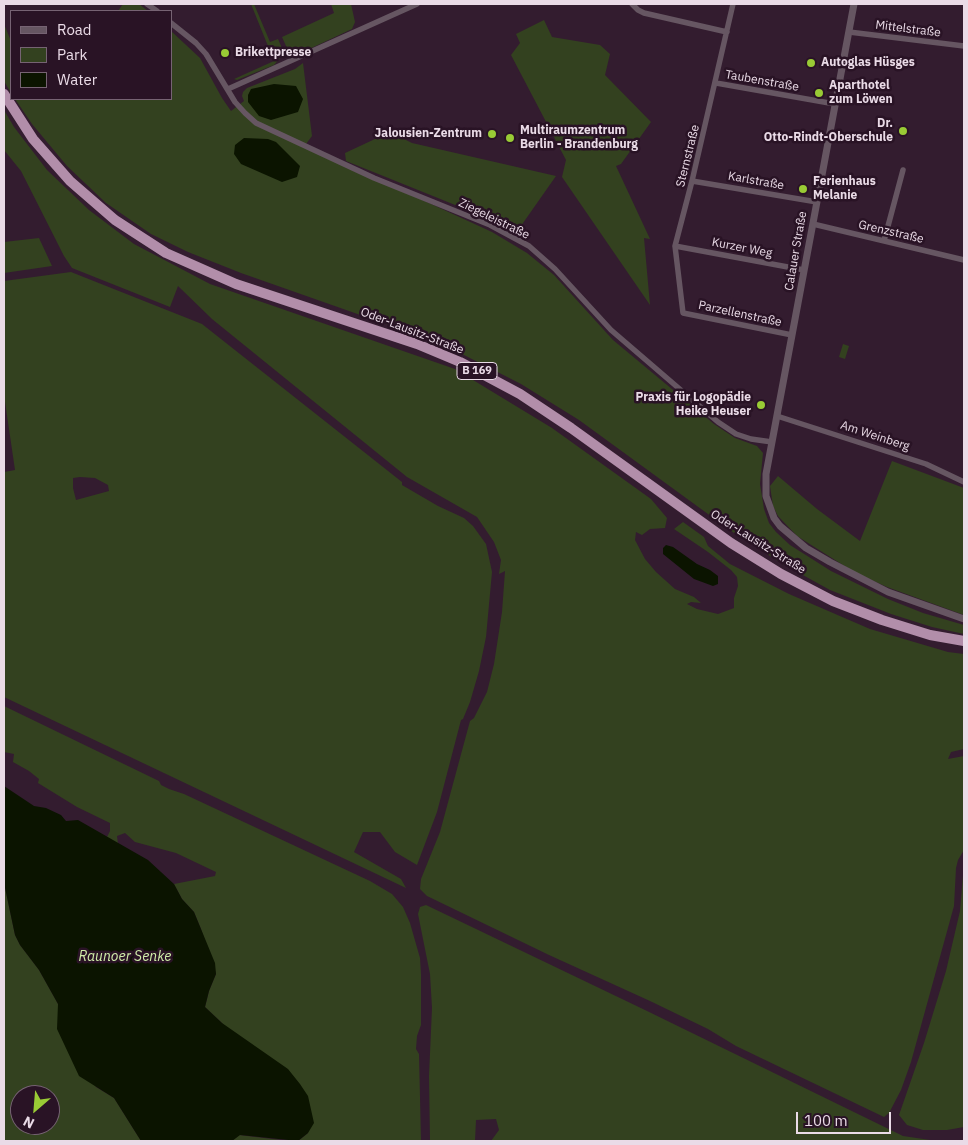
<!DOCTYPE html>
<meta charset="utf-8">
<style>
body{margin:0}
#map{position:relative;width:968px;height:1145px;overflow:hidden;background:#331c2f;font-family:"IBM Plex Sans",sans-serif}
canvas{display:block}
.frame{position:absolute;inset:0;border:5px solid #eadbe7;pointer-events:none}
.legend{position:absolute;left:10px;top:10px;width:162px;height:90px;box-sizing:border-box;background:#291325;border:1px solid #766373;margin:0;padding:6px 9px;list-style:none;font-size:15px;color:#eadbe7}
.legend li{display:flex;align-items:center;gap:10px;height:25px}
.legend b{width:25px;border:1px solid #766373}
.north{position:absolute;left:10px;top:1085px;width:50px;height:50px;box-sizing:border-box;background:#291325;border:1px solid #766373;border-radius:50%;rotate:207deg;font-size:14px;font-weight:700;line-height:20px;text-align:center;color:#eadbe7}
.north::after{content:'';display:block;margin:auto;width:18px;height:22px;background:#99cb35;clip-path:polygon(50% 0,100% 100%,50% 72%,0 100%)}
.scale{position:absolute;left:796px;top:1112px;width:95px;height:22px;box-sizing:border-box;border:2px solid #eadbe7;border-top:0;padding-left:6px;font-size:15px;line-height:18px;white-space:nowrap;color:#eadbe7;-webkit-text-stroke:4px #291325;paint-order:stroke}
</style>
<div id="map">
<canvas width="968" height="1145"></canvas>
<div class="frame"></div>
<ul class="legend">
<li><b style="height:6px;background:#665662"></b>Road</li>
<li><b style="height:14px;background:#33411f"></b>Park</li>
<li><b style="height:14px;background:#0b1400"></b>Water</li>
</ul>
<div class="north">N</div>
<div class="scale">100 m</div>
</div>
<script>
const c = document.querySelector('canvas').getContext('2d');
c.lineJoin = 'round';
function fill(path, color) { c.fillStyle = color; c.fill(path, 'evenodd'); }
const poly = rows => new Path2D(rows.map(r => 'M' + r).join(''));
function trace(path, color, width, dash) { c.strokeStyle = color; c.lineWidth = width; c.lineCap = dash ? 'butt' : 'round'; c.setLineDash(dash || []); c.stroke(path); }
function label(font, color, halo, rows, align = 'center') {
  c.font = font + ' "IBM Plex Sans",sans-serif'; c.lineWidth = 5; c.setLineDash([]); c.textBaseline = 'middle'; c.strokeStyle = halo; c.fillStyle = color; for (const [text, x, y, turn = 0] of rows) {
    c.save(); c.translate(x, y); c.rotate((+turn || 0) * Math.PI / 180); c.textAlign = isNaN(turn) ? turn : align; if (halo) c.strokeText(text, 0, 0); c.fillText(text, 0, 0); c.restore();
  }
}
const green = poly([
 [123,4,139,4,148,11,118,11],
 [251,4,254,4,270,42,278,39,282,48,282,56,274,65,237,80,234,79,274,61],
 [331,4,351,4,355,22,352,29,305,51,293,51,286,46,282,37,334,13],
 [544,20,552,37,600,45,610,54,605,75,651,122,621,164,616,166,650,239,644,238,650,305,562,177,566,160,511,55,520,43,516,34],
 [4,24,11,41,11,93,4,81],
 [171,31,200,58,222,98,231,111,244,101,242,96,243,92,247,88,295,69,303,63,312,136,306,144,281,135,492,232,527,253,554,275,613,340,714,424,735,438,757,446,763,453,760,484,764,509,769,523,776,532,790,545,831,571,888,599,923,613,964,625,964,634,932,627,891,614,830,590,781,563,734,533,579,420,521,384,462,354,420,336,241,273,188,252,151,234,106,203,67,166,32,124,15,99,171,99],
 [4,110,14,127,47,170,89,210,134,244,210,284,455,369,552,428,651,499,667,518,665,528,650,529,642,535,636,532,635,540,645,559,656,572,675,589,694,597,701,603,691,602,687,604,697,609,718,614,734,608,734,598,738,586,737,577,731,570,708,552,674,529,683,522,704,537,708,546,730,564,789,594,870,629,948,652,964,654,964,749,951,752,948,759,964,756,964,850,958,860,956,868,954,906,911,1062,901,1090,889,1113,884,1117,736,1046,708,1029,650,1001,549,955,427,896,420,889,421,879,440,832,470,721,474,718,487,692,494,664,502,612,505,571,499,574,501,560,494,542,477,517,407,477,212,319,178,286,170,307,72,268,64,256,21,171,4,150],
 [390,132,412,143,556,176,516,233,485,217,346,161,345,153],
 [39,238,52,266,4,273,4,242],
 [71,272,202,324,402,482,402,485,438,506,464,518,473,526,486,544,492,572,486,637,479,671,470,702,463,719,461,720,437,812,417,865,395,852,380,832,363,832,354,852,401,879,406,888,4,697,4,472,15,470,4,395,4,281],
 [80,477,95,478,108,485,109,491,76,500,73,488,73,478],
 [843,344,849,346,845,359,839,357],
 [892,461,964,488,964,615,887,587,854,572,797,536,778,516,773,506,770,486,778,476,817,509,860,541],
 [4,706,159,781,161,785,169,789,184,794,370,881,392,894,403,907,410,923,420,958,421,974,421,1025,417,1036,416,1049,419,1054,421,1141,298,1141,308,1133,222,1023,205,1007,209,991,216,974,201,929,194,912,182,899,174,884,215,876,216,872,176,853,135,842,125,833,117,836,118,844,107,837,110,831,110,823,77,807,38,783,39,779,29,771,13,762,14,754,4,752,5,737,4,735],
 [964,863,964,1127,947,1130,923,1130,907,1125,899,1115,924,1043,946,971,960,911],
 [4,883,15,935,20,945,39,970,58,1004,58,1029,96,1087,114,1098,141,1141,4,1141],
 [20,1095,50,1095,50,1125,20,1125],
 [426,905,645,1010,903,1136,937,1141,491,1141,499,1130,496,1119,476,1120,475,1141,430,1141,429,1076,432,1008,430,974,418,914,420,907],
 [239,1135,289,1141,232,1141]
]);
const water = poly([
 [274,84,296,86,303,99,298,112,271,120,259,116,248,102,248,95,251,89],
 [244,138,268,139,276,142,300,166,297,177,282,182,241,164,234,154,235,145],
 [666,545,673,547,697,564,710,570,718,576,718,584,713,586,694,579,663,554,663,548],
 [4,786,34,806,46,808,61,815,66,821,78,820,148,860,174,884,182,899,194,912,215,963,216,974,209,991,205,1007,222,1023,288,1069,300,1084,308,1096,314,1123,308,1133,298,1141,240,1135,232,1141,141,1141,114,1098,79,1076,57,1029,58,1004,39,970,20,945,15,935,4,883]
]);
const minor = poly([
 [147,4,157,11],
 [632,4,638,10,644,13,727,32],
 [733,4,692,181,675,246,683,313,792,335],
 [171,23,196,43,206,54,235,102,245,113,256,123,374,178,490,225,529,246,555,269,611,330,718,422,736,434,751,439,772,442],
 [849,32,964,46],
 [716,83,835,104],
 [228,89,417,4],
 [692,181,817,202],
 [813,224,964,260],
 [884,241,903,170],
 [675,246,804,270],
 [777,416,926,464,964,482]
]);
const tertiary = poly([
 [854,4,766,474,766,496,774,518,780,526,806,548,830,562,888,592,964,619]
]);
const trunk = poly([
 [4,94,33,139,70,181,115,220,166,253,236,284,417,344,460,362,520,394,571,428,731,543,781,574,833,601,882,620,930,635,964,641]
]);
const markers = [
 [225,53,5,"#99cb35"],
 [811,63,5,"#99cb35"],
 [819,93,5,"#99cb35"],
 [903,131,5,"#99cb35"],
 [492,134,5,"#99cb35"],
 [510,138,5,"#99cb35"],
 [803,189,5,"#99cb35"],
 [761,405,5,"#99cb35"]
];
const shields = [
 [477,371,40]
];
const shieldNames = [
 ["B 169",477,371]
];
const streetNames = [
 ["Mittelstraße",908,29,7],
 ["Taubenstraße",762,81,10],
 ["Sternstraße",688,156,-76],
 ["Karlstraße",756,181,10],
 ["Ziegeleistraße",494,219,26],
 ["Grenzstraße",891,232,13],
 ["Kurzer Weg",742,248,11],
 ["Calauer Straße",796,251,-80],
 ["Parzellenstraße",740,314,12],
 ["Oder-Lausitz-Straße",412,331,21],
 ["Am Weinberg",875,436,18],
 ["Oder-Lausitz-Straße",758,542,32]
];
const poiNames = [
 ["Brikettpresse",235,53],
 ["Autoglas Hüsges",821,63],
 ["Aparthotel",829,86],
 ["zum Löwen",829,100],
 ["Dr.",893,124,"right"],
 ["Otto-Rindt-Oberschule",893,138,"right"],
 ["Multiraumzentrum",520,131],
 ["Berlin - Brandenburg",520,145],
 ["Jalousien-Zentrum",482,134,"right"],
 ["Ferienhaus",813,182],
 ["Melanie",813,196],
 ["Praxis für Logopädie",751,398,"right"],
 ["Heike Heuser",751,412,"right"]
];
const waterNames = [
 ["Raunoer Senke",125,957]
];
fill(green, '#33411f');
fill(water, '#0b1400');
trace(minor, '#665662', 5.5);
trace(tertiary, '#665662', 7);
trace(trunk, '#b28eaa', 10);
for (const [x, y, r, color] of markers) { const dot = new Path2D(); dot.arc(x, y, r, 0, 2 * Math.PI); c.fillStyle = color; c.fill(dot); trace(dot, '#291325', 2); }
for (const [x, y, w] of shields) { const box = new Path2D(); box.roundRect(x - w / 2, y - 8.5, w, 17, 4); c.fillStyle = '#291325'; c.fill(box); trace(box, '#eadbe7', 1); }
label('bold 11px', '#eadbe7', null, shieldNames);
label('12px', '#eadbe7', '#291325', streetNames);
label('bold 12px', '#eadbe7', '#291325', poiNames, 'left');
label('italic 14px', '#d0eda9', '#291325', waterNames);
</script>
